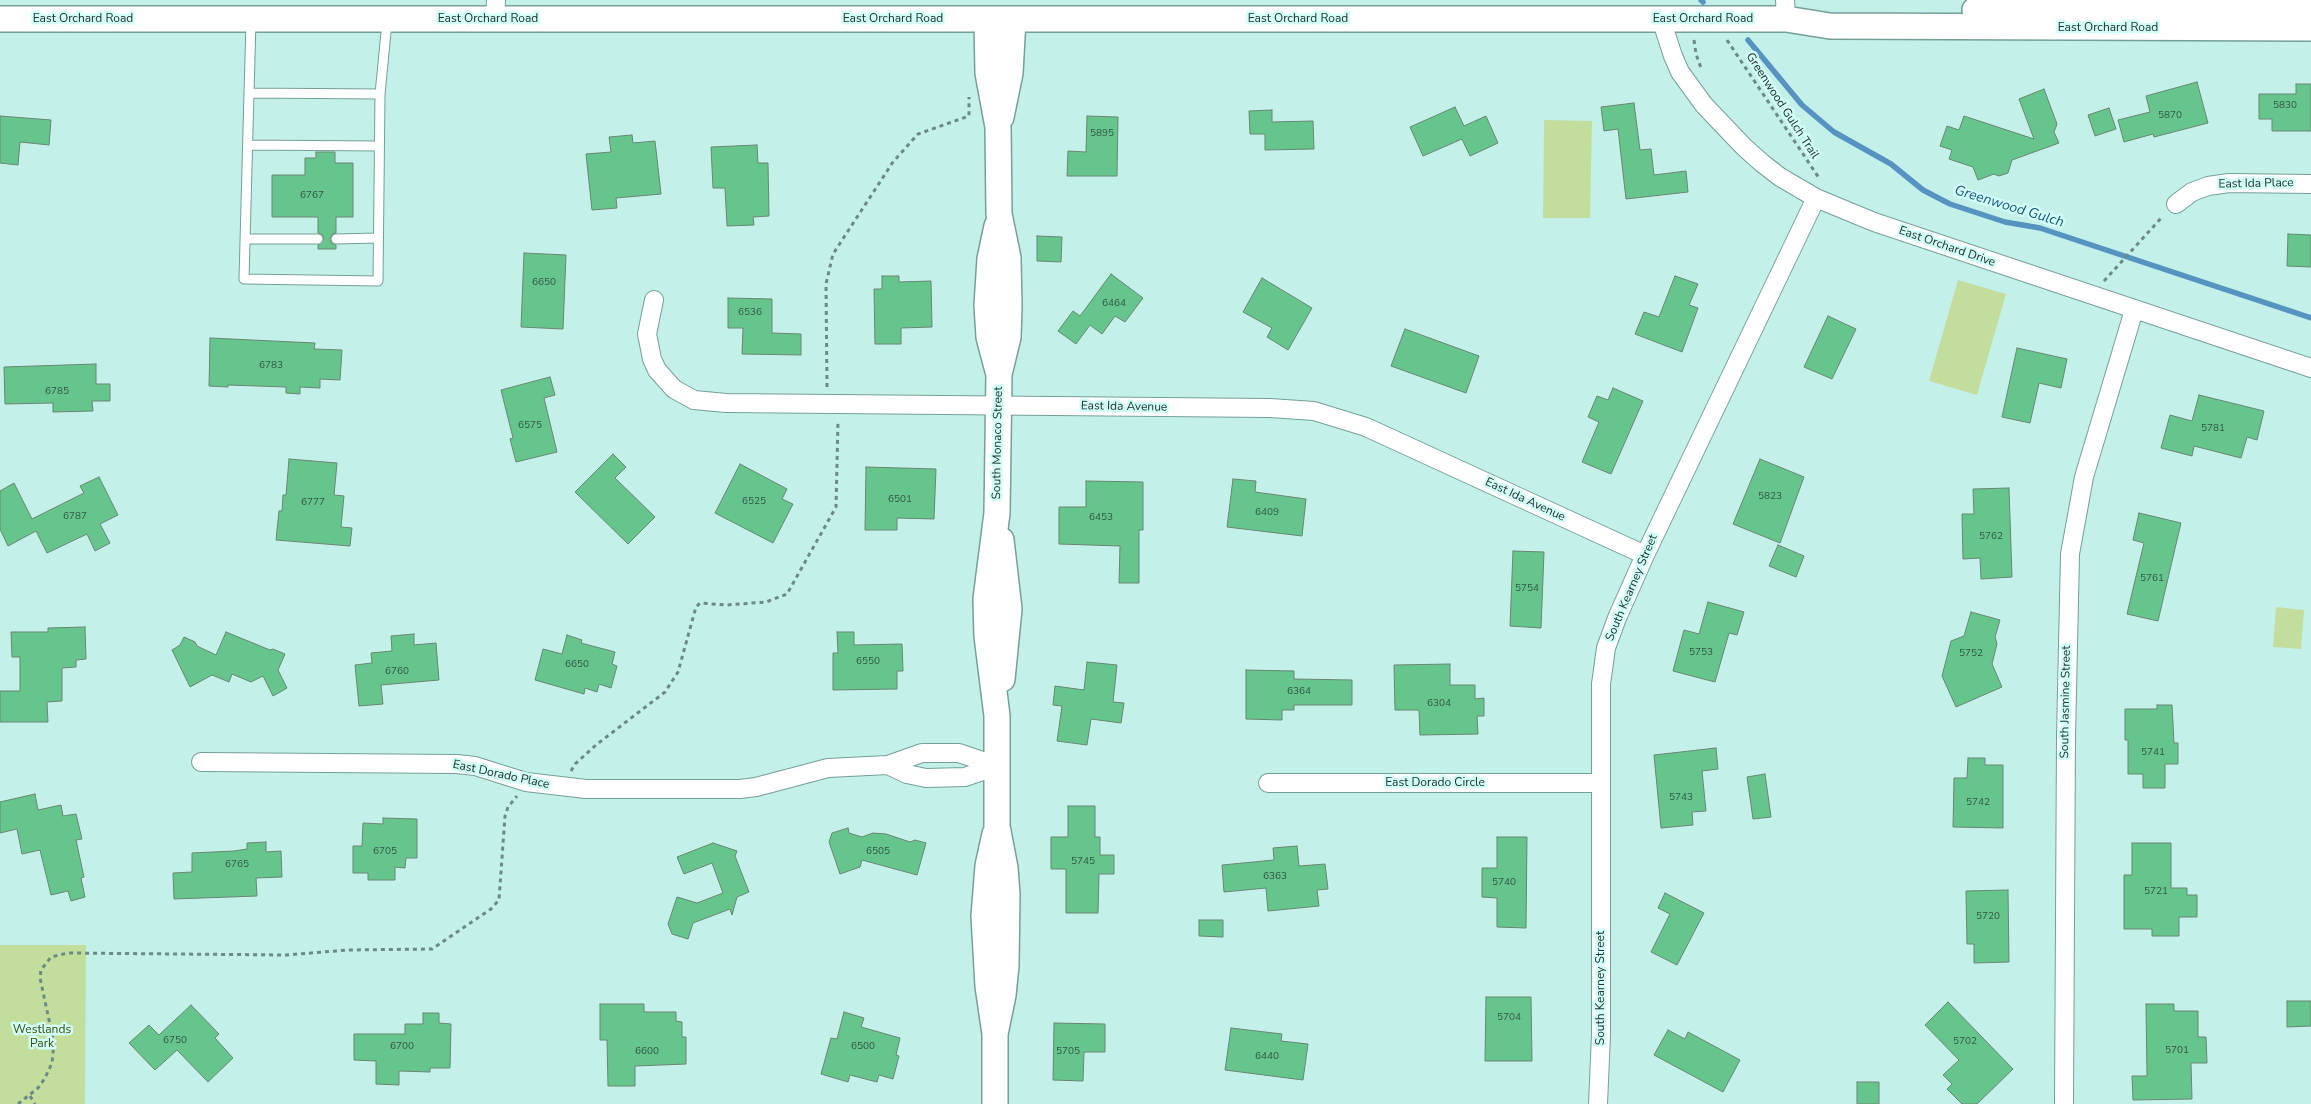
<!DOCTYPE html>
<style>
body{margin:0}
canvas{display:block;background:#c4f0ea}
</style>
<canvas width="2311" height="1104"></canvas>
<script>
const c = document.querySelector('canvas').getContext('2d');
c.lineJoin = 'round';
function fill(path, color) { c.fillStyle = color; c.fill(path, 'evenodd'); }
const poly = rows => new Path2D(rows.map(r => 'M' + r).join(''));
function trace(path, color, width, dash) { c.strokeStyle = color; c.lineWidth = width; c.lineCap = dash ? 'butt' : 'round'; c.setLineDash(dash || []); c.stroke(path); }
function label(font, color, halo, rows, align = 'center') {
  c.font = font + ' "Nunito Sans",sans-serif'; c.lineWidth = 5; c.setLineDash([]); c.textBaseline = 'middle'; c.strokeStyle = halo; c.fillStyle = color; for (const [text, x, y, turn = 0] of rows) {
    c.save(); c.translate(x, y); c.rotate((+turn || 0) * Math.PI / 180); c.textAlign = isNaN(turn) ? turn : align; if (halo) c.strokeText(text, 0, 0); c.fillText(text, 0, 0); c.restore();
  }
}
const green = poly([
 [1544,120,1592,121,1590,218,1543,218],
 [1958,280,2006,294,1977,395,1929,381],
 [2276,607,2304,610,2301,649,2273,647],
 [0,945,86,945,85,1104,0,1104]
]);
const stream = poly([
 [1701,0,1703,2],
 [1748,40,1802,105,1834,132,1891,164,1923,190,1950,204,2005,222,2040,228,2311,318]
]);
const building = poly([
 [2197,82,2208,123,2154,137,2153,134,2124,142,2118,120,2150,112,2146,96,2197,82],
 [2296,84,2311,84,2311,131,2272,131,2272,119,2259,119,2259,94,2296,94,2296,84],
 [2044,89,2057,124,2054,132,2059,143,2012,160,2008,173,1999,176,1994,174,1978,180,1973,167,1949,159,1952,150,1940,146,1947,126,1959,130,1964,116,2034,139,2019,99,2044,89],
 [1634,103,1640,150,1651,149,1654,175,1686,171,1688,192,1626,199,1618,129,1604,131,1601,107,1634,103],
 [1455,107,1464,126,1486,116,1498,143,1470,156,1462,139,1423,156,1410,127,1455,107],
 [2109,108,2116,129,2095,136,2088,115,2109,108],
 [1272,110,1272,122,1313,121,1314,149,1265,150,1265,134,1250,134,1249,111,1272,110],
 [0,116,51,120,49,145,20,142,18,165,0,163,0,116],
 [1087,116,1118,117,1117,176,1067,176,1068,151,1086,152,1087,116],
 [632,135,633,143,655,141,661,194,616,198,617,208,592,210,586,154,611,152,609,137,632,135],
 [757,145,758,163,768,163,769,216,753,217,754,225,727,226,725,188,713,188,711,147,757,145],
 [316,152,335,152,335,163,353,163,353,217,336,217,336,233,332,234,330,239,331,243,336,245,336,249,318,249,318,245,324,239,323,235,318,233,318,217,272,217,272,175,305,175,305,158,316,158,316,152],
 [2288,234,2311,235,2311,267,2287,266,2288,234],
 [1037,236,1062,237,1061,262,1037,261,1037,236],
 [524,253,566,255,563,329,521,327,524,253],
 [1111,274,1143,298,1125,322,1115,316,1102,334,1090,325,1076,344,1058,331,1073,311,1080,316,1111,274],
 [882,276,899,276,899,282,931,281,932,327,901,328,901,344,875,344,874,289,882,289,882,276],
 [1675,276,1698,284,1689,305,1698,308,1682,352,1635,334,1644,312,1659,317,1675,276],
 [1262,278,1312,308,1288,350,1267,337,1272,328,1243,312,1262,278],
 [728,298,772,299,772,333,801,334,801,355,742,354,743,328,728,328,728,298],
 [1828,316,1856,329,1832,379,1804,367,1828,316],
 [1405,329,1479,356,1466,393,1391,366,1405,329],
 [210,338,315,343,314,349,342,350,340,380,320,379,320,388,300,387,300,394,286,393,286,387,228,385,228,387,209,386,210,338],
 [2017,348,2067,359,2061,388,2039,383,2030,423,2002,417,2017,348],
 [96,364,96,384,110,384,110,401,92,401,93,411,53,412,53,403,5,404,4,367,96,364],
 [550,377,555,395,544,398,557,452,516,462,510,439,513,438,501,390,550,377],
 [1613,388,1643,401,1611,474,1582,462,1599,422,1588,417,1597,396,1608,400,1613,388],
 [2199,395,2264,411,2257,440,2247,437,2241,458,2194,446,2192,456,2161,448,2170,415,2192,421,2199,395],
 [613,454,626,467,615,478,655,517,628,544,575,492,613,454],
 [289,459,337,463,334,495,344,496,341,527,352,528,350,546,276,540,279,511,282,511,283,495,286,495,289,459],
 [1760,459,1804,477,1780,543,1733,524,1760,459],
 [740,464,787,489,782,499,793,504,773,543,715,513,740,464],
 [866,467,936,469,934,519,897,518,897,530,865,530,866,467],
 [99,477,118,515,100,524,110,543,95,551,87,534,47,553,36,531,8,546,0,529,0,491,14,483,32,519,84,493,80,486,99,477],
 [1233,479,1256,481,1255,492,1306,499,1302,536,1227,527,1233,479],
 [1086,481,1143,482,1143,530,1139,530,1139,583,1119,583,1120,546,1059,544,1059,507,1086,507,1086,481],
 [2009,488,2012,577,1981,579,1980,558,1963,559,1962,514,1974,514,1973,489,2009,488],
 [2139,513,2181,523,2158,621,2127,614,2144,543,2133,540,2139,513],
 [1778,545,1804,556,1796,577,1769,566,1778,545],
 [1513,551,1544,552,1541,628,1510,626,1513,551],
 [1708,602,1744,612,1737,635,1729,633,1715,682,1673,671,1684,630,1699,634,1708,602],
 [1971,612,2000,620,1995,637,1997,644,1992,664,2002,687,1956,707,1942,676,1951,641,1964,636,1971,612],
 [85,627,86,659,76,660,76,667,62,668,62,701,47,702,48,722,0,722,0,691,20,691,20,657,12,657,11,632,48,632,48,628,85,627],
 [226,632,270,650,273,649,285,654,278,670,287,688,273,696,263,676,251,682,232,674,229,682,212,675,190,687,172,650,180,645,184,637,195,642,197,646,216,655,226,632],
 [837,632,854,632,854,645,902,644,903,671,897,671,897,689,833,690,833,653,838,653,837,632],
 [414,634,414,645,436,643,439,680,381,685,383,704,359,706,355,665,372,663,371,653,392,651,391,636,414,634],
 [567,635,582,640,581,643,615,652,612,664,617,666,611,688,599,684,597,692,585,688,584,694,535,680,543,649,562,654,567,635],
 [1087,662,1117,665,1113,702,1124,703,1121,723,1091,719,1087,745,1057,741,1062,706,1053,705,1055,686,1084,690,1087,662],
 [1450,664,1450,685,1475,685,1475,699,1484,698,1484,716,1477,716,1478,734,1420,735,1419,710,1395,710,1394,665,1450,664],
 [1246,670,1294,671,1294,679,1352,680,1352,705,1294,705,1294,710,1282,710,1282,720,1246,719,1246,670],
 [2157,705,2172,705,2174,743,2178,743,2178,764,2165,764,2165,788,2143,788,2143,774,2128,774,2128,740,2125,740,2125,709,2157,709,2157,705],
 [1716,748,1718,769,1702,771,1706,811,1692,812,1693,825,1661,828,1654,755,1716,748],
 [1968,758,1985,758,1985,765,2003,765,2003,828,1953,827,1954,778,1967,778,1968,758],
 [1765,774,1771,817,1753,819,1747,777,1765,774],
 [35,794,38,810,61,805,63,816,76,814,82,839,76,840,84,877,81,878,85,897,71,901,68,891,51,895,40,850,22,854,17,829,0,833,0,802,35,794],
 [1068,806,1095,806,1095,837,1100,837,1100,855,1114,855,1114,874,1099,874,1098,913,1066,913,1066,869,1051,869,1051,837,1068,837,1068,806],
 [383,818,417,819,417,858,406,858,405,868,395,867,395,880,368,880,368,873,353,873,353,846,362,846,363,823,383,824,383,818],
 [848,828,849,833,862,837,873,833,886,834,910,842,915,840,926,843,917,875,862,860,860,867,840,874,829,842,832,833,848,828],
 [1497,837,1527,837,1526,928,1497,927,1497,898,1482,897,1482,868,1497,868,1497,837],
 [266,842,266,852,281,851,282,877,256,878,257,896,174,899,173,873,192,872,192,853,234,851,247,849,247,843,266,842],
 [713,843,737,851,735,856,749,892,737,897,732,915,730,909,693,923,688,939,672,934,668,924,677,897,697,903,723,893,712,863,684,874,677,857,713,843],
 [2132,843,2171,843,2171,888,2187,888,2187,895,2197,895,2197,917,2179,917,2179,936,2152,936,2152,929,2124,929,2124,875,2132,875,2132,843],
 [1297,846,1299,866,1325,864,1328,889,1317,890,1319,906,1268,911,1266,888,1224,892,1222,865,1274,860,1273,848,1297,846],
 [2008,890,2009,962,1974,963,1974,944,1967,944,1966,891,2008,890],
 [1665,893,1704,913,1677,965,1651,952,1670,914,1658,908,1665,893],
 [1199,920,1223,920,1223,937,1199,936,1199,920],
 [1486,997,1531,997,1532,1061,1485,1061,1486,997],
 [2287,1001,2311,1001,2311,1026,2287,1027,2287,1001],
 [1948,1002,2013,1069,1977,1104,1962,1104,1947,1089,1952,1084,1943,1075,1959,1060,1925,1025,1948,1002],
 [600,1004,644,1004,644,1012,676,1012,676,1021,682,1022,682,1037,686,1037,686,1064,635,1066,635,1086,608,1086,607,1040,600,1040,600,1004],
 [2146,1004,2174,1004,2174,1011,2198,1011,2198,1037,2206,1037,2207,1063,2191,1063,2192,1099,2133,1100,2132,1076,2147,1076,2146,1004],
 [191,1005,219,1034,215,1038,233,1058,208,1082,177,1050,155,1070,129,1043,149,1025,159,1035,191,1005],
 [844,1012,864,1018,861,1027,900,1038,896,1055,899,1056,893,1079,879,1075,877,1082,850,1075,848,1082,821,1074,831,1038,837,1039,844,1012],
 [423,1013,439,1013,439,1023,451,1024,450,1068,430,1068,430,1072,399,1071,399,1085,376,1084,376,1061,354,1060,354,1034,405,1034,405,1024,423,1024,423,1013],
 [1054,1023,1105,1024,1105,1052,1084,1052,1083,1081,1053,1080,1054,1023],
 [1231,1028,1282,1034,1281,1041,1308,1044,1303,1080,1225,1070,1231,1028],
 [1668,1030,1685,1039,1688,1032,1740,1060,1723,1092,1654,1055,1668,1030],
 [1857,1082,1879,1082,1879,1104,1857,1104,1857,1082]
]);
const path = poly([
 [1694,40,1696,54,1701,68],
 [1727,40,1819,178],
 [2104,281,2163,216],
 [827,387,826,284,833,254,893,162,918,134,969,116,969,97],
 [571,771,575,764,596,745,665,692,678,672,696,607,700,603,726,605,766,602,787,594,836,507,838,421],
 [30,1096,35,1104],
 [18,1104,38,1088,45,1078,52,1063,54,1043,40,978,41,970,51,957,68,953,286,955,348,950,432,949,491,909,499,900,505,816,508,807,517,796]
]);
const lane = poly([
 [251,21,249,93,380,94,387,22],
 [249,93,244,279,378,281,380,94],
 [248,145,379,146],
 [245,239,318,239],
 [336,239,378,238]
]);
const street = poly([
 [1785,0,1786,19],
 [495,19,496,0],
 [1661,19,1673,56,1680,72,1704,105,1744,147,1762,163,1780,177,1816,198,1874,222,2311,368],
 [2176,204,2192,192,2208,186,2229,183,2311,184],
 [654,300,647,334,652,359,657,370,674,389,694,400,726,403,1270,408,1314,411,1366,427,1645,555],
 [201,762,457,764,475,766,526,782,586,789,740,789,756,787,828,768,888,765,922,753,959,753,997,766],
 [888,765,907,774,926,778,965,777,997,766],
 [1268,783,1601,783],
 [1598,1104,1601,1035,1601,684,1606,648,1617,618,1645,555,1816,198],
 [2064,1104,2066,737,2070,554,2084,477,2134,310]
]);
const secondary = poly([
 [1975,10,2311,3],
 [0,19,1786,19,1830,26,2311,28],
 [987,19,988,73,998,127,999,214,1008,258,1009,307,1008,337,999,374,997,513,986,599,987,636,997,716,997,826,1005,868,1007,894,1006,965,1003,995,995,1034],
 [1001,117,1010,73,1013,19],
 [997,226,990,259,987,305,989,337,998,371],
 [1001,540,1009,609,1002,679],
 [995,1104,995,1034,988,986,984,916,988,866,995,834]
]);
const numberNames = [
 ["5830",2285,106],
 ["5870",2170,116],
 ["5895",1102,134],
 ["6767",312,196],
 ["6650",544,283],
 ["6464",1114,304],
 ["6536",750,313],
 ["6783",271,366],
 ["6785",57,392],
 ["6575",530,426],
 ["5781",2213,429],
 ["5823",1770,497],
 ["6501",900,500],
 ["6525",754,502],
 ["6777",313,503],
 ["6409",1267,513],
 ["6787",75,517],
 ["6453",1101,518],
 ["5762",1991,537],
 ["5761",2152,579],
 ["5754",1527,589],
 ["5753",1701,653],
 ["5752",1971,654],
 ["6550",868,662],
 ["6650",577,665],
 ["6760",397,672],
 ["6364",1299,692],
 ["6304",1439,704],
 ["5741",2153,753],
 ["5743",1681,798],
 ["5742",1978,803],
 ["6705",385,852],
 ["6505",878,852],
 ["5745",1083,862],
 ["6765",237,865],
 ["6363",1275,877],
 ["5740",1504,883],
 ["5721",2156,892],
 ["5720",1988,917],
 ["5704",1509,1018],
 ["6750",175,1041],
 ["5702",1965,1042],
 ["6700",402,1047],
 ["6500",863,1047],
 ["5701",2177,1051],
 ["6600",647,1052],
 ["5705",1068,1052],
 ["6440",1267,1057]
];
const streetNames = [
 ["East Orchard Road",83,19],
 ["East Orchard Road",488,19],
 ["East Orchard Road",893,19],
 ["East Orchard Road",1298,19],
 ["East Orchard Road",1703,19],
 ["East Orchard Road",2108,28],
 ["Greenwood Gulch Trail",1782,106,57],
 ["East Ida Place",2256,184,-1],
 ["East Orchard Drive",1947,247,19],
 ["East Ida Avenue",1124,407,1],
 ["South Monaco Street",998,443,-89],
 ["East Ida Avenue",1525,500,25],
 ["South Kearney Street",1632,588,-67],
 ["South Jasmine Street",2066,702,-89],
 ["East Dorado Place",501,775,12],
 ["East Dorado Circle",1435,783],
 ["South Kearney Street",1601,988,-90]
];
const parkNames = [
 ["Westlands",42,1030],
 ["Park",42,1044]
];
const waterNames = [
 ["Greenwood Gulch",2009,207,17]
];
fill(green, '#c3de9c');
trace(stream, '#5693c0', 5.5);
fill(building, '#66c58d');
trace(building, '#688672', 1);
trace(lane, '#759f99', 11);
trace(street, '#759f99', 20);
trace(secondary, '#759f99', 28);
trace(path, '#6b8985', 3, [4, 4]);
trace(lane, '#fff', 9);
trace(street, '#fff', 18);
trace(secondary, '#fff', 25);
label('10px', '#325747', null, numberNames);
label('12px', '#213230', '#d1fef7', streetNames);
label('12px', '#384c0a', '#d1fef7', parkNames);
label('italic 14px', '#17537d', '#d1fef7', waterNames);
</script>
